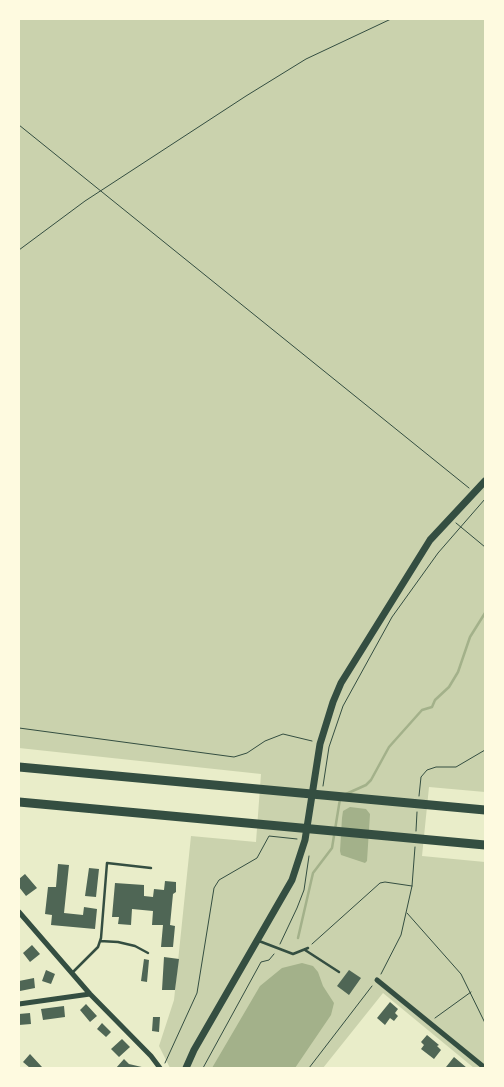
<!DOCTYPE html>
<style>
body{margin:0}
#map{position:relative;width:504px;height:1087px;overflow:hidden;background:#e9edc9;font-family:Montserrat,sans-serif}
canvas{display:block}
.frame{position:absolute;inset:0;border:20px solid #fefae0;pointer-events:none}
</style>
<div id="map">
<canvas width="504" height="1087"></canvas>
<div class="frame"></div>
</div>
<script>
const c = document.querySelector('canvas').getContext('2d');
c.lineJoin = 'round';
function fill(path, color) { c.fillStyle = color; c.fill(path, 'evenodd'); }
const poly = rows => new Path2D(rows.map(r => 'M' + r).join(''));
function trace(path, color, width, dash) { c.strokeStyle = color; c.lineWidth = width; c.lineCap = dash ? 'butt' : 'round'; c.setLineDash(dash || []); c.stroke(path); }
const green = poly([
 [19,19,485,19,485,792,429,787,422,856,485,862,485,1068,474,1068,383,993,323,1068,170,1068,159,1046,174,1000,191,836,256,842,261,774,19,748]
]);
const water = poly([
 [350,807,366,809,370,814,367,861,365,863,341,855,340,851,342,818,343,811],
 [302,963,313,966,318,972,323,986,334,1003,331,1015,295,1068,212,1068,260,986,282,968]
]);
const stream = poly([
 [346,794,366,785,371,780,389,747,422,710,432,707,435,700,449,687,458,672,470,637,485,613],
 [298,938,313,873,332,848,340,799]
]);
const building = poly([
 [58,864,69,865,64,913,83,915,84,907,97,909,95,929,51,925,52,915,45,914,48,887,56,887],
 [89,868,99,869,96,897,85,896],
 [25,874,37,888,26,896,19,887,19,879],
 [165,881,176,882,176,892,173,894,170,925,175,926,173,947,161,947,163,925,152,925,153,911,132,909,131,925,118,924,119,917,112,917,115,883,144,885,144,896,153,897,154,889,164,890],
 [32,945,40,954,30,962,23,953],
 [164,957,179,959,175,990,162,990],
 [144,959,149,960,147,982,141,981],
 [46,970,55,974,51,984,42,981],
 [349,970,361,978,349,995,337,986],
 [34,978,35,988,20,991,19,981],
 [390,1002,398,1009,395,1013,398,1016,394,1021,390,1018,385,1025,377,1018],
 [86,1004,97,1016,90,1022,80,1010],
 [64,1006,65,1017,43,1020,41,1009],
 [30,1013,31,1024,19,1025,19,1014],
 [153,1017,160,1017,159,1032,152,1031],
 [102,1023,111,1032,106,1037,97,1029],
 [427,1035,439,1045,437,1046,441,1050,434,1059,421,1049,424,1045,421,1042],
 [122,1039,130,1047,119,1057,111,1049],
 [30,1054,42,1067,41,1068,30,1068,23,1062],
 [454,1057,467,1068,448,1068,446,1067],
 [124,1059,129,1064,146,1068,116,1068]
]);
const path = poly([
 [19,125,469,488],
 [19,250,85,201,246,96,306,59,391,19],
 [456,523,485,547],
 [19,728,234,757,247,753,265,741,283,734,312,741],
 [323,786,329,747,343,706,392,617,438,553,485,499],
 [419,796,421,777,427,770,436,767,456,767,485,750],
 [416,831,417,812],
 [407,913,461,974,485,1023],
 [280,944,297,908,304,890,309,856],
 [312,944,380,883,385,882,412,886],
 [381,974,401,935,412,886,415,847],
 [435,1018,471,992],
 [165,1063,197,993,214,888,219,880,257,858,269,836,297,839],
 [203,1068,261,962,269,960,274,954],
 [309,1068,372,986]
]);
const service = poly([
 [100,941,118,942,135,946,148,953],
 [259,941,293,954,308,948],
 [305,950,339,972],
 [72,973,98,947,101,938,107,863,151,868]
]);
const minor = poly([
 [19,912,90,994,151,1056,160,1068],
 [377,980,485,1068],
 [19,1004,90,994]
]);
const secondary = poly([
 [186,1068,194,1050,292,880,305,840,320,744,333,702,341,683,430,540,485,481]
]);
const motorway = poly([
 [19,767,485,810],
 [19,802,485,845]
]);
fill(green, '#cad2ad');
fill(water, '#a3b18a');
trace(stream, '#a3b18a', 2.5);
fill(building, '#4f6655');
trace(path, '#344e41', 1);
trace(service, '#344e41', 2.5);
trace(minor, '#344e41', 5);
trace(secondary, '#344e41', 7);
trace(motorway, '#344e41', 9);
</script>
